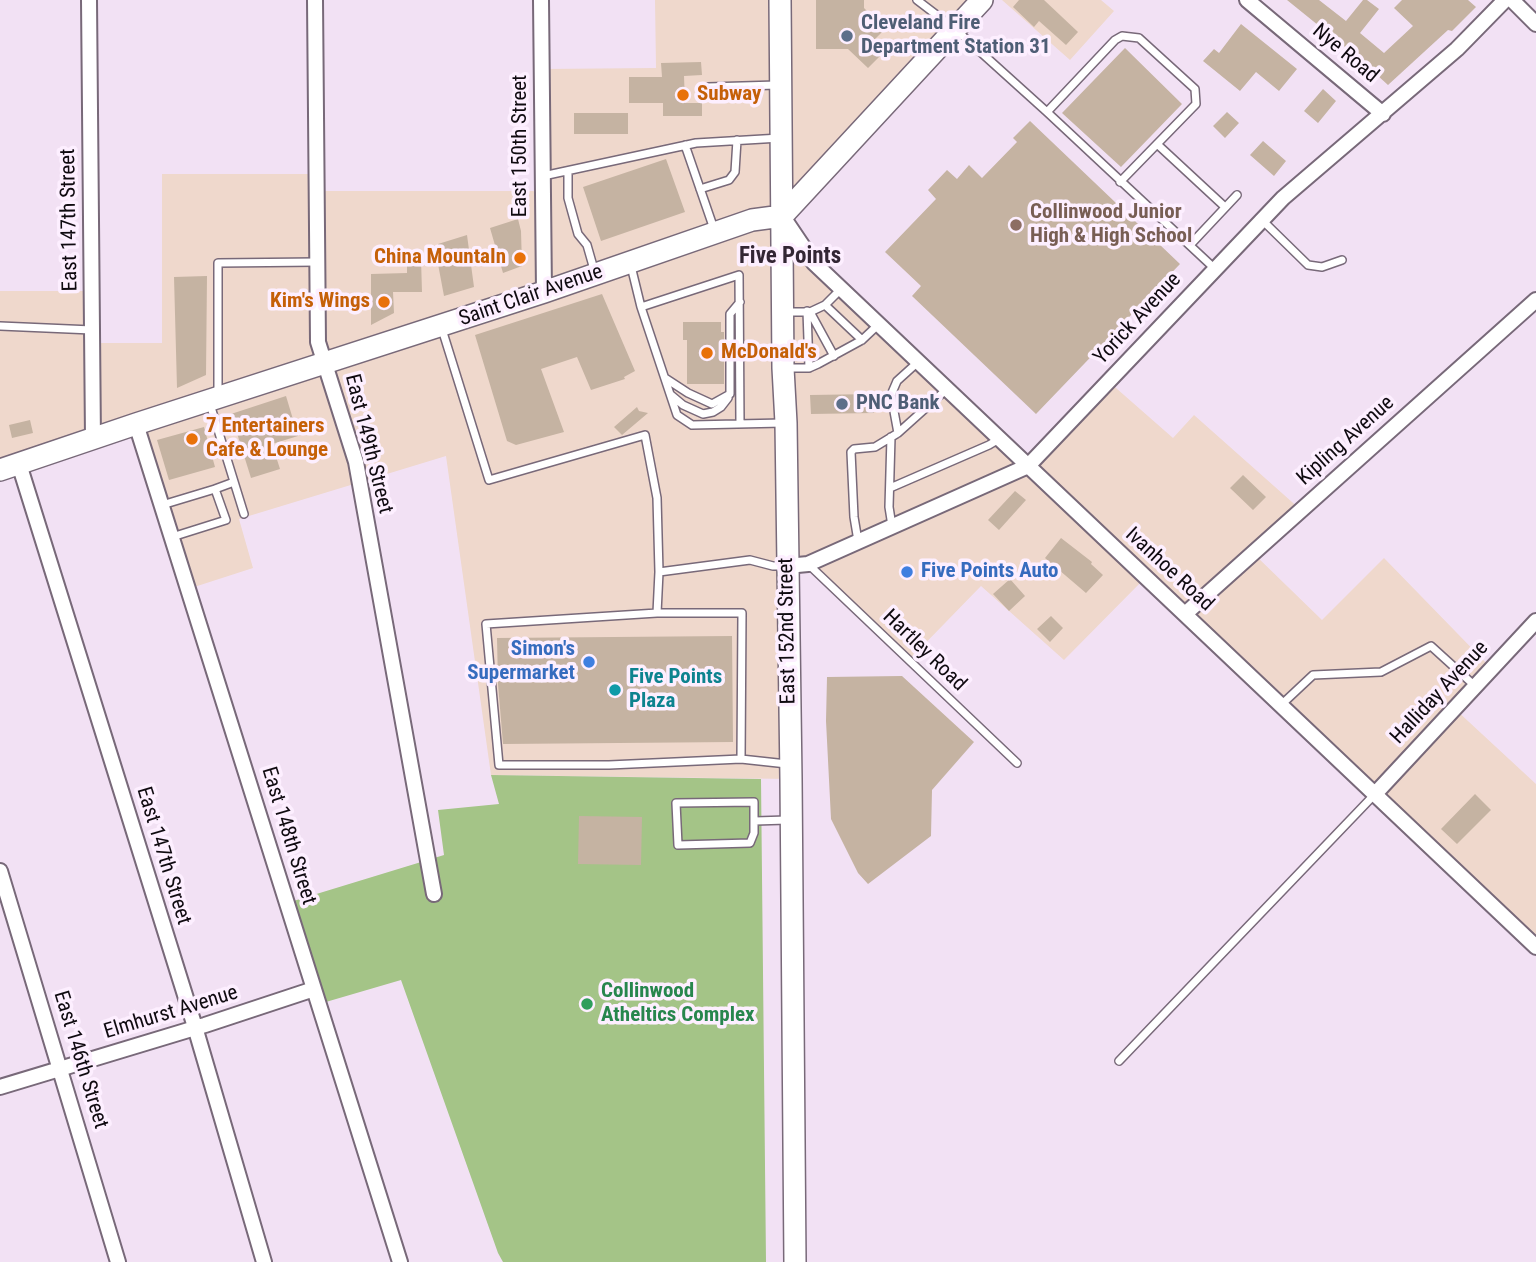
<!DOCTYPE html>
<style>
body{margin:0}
canvas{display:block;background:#f2e1f4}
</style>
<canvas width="1536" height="1262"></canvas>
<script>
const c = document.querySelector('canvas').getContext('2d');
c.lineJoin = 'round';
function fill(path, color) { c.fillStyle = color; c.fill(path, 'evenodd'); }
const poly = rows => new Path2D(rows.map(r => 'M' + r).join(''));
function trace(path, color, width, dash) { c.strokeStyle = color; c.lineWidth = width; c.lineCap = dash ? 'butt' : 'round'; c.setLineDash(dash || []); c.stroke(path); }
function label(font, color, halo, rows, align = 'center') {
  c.font = font + ' "Roboto Condensed",sans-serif'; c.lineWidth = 7; c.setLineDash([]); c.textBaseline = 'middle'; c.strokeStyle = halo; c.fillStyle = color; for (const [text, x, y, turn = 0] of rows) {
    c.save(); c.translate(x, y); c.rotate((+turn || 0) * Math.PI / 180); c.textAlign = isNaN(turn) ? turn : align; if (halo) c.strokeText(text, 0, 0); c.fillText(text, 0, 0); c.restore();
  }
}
const commercial = poly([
 [655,0,982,0,782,216,814,263,1028,465,1108,381,1173,438,1194,415,1301,510,1253,553,1322,620,1384,558,1492,669,1455,709,1536,784,1536,947,1146,577,1064,660,981,586,909,660,808,564,787,565,791,779,491,775,446,456,239,519,253,568,188,589,136,424,0,470,0,291,92,291,92,343,162,343,162,174,317,174,317,191,542,191,542,69,656,68],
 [1002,0,1101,0,1114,11,1070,60]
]);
const green = poly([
 [491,775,761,779,766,1262,503,1262,498,1253,401,980,319,1004,287,903,444,855,438,810,499,804]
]);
const building = poly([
 [816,0,864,0,864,8,885,29,871,43,883,53,868,68,848,49,816,49],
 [1019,0,1044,0,1078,32,1066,45,1039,21,1034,27,1013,7],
 [1287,0,1319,0,1346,21,1363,0,1367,0,1379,9,1360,33,1384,53,1413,26,1394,8,1402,0,1468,0,1476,7,1452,31,1448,30,1388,85,1355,55],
 [1241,24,1297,69,1279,91,1256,72,1240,91,1203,61,1214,49,1219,53],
 [1125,48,1182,104,1121,167,1062,113],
 [701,62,702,75,684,76,685,103,702,103,702,116,663,116,663,103,629,103,629,77,662,77,661,63],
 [1323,89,1336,101,1318,123,1304,111],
 [1227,112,1239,123,1225,138,1213,126],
 [574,113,628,113,628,134,574,134],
 [1030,121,1180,264,1036,414,912,296,921,286,885,252,936,199,928,190,947,170,957,179,969,165,982,178,1017,142,1013,138],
 [1263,141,1286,161,1274,176,1250,155],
 [666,159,685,212,601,241,583,187],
 [518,219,521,231,522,266,503,273,490,228],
 [467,235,474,287,444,296,438,264,438,244],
 [407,259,421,259,422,292,393,292,394,313,371,325,371,274,407,273],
 [207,276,206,375,177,388,174,277],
 [602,294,635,371,624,377,625,379,591,390,577,357,541,369,564,432,516,445,507,441,475,335],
 [683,322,721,322,721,332,724,332,724,384,687,384,687,340,683,340],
 [874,394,874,413,811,414,810,395],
 [286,396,298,436,272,444,280,469,251,478,231,414],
 [637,407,639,411,648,413,622,435,614,427],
 [30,420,33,433,12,438,9,425],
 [204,427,215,467,169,480,157,440],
 [1243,475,1266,497,1253,510,1230,488],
 [1015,491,1026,500,999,530,988,520],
 [1061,538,1092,562,1091,564,1103,575,1086,593,1045,558],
 [1010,579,1025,596,1009,611,993,594],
 [1051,616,1063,628,1050,642,1037,629],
 [732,636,733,742,503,744,498,684,497,638],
 [902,676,974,742,932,790,931,836,868,884,858,873,831,819,826,721,827,677],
 [1475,794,1491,810,1457,844,1441,829],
 [579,816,642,817,641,865,578,864]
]);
const lane = poly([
 [917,0,955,29,1047,112,1214,268],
 [708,87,777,85],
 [1047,112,1115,40,1122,36,1139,38,1195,89,1196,104,1120,182],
 [1157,144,1225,207],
 [685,145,714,229],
 [568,171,568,198,578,234,587,245,595,273],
 [543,176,696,143,780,138],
 [700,189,729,180,735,172,737,140],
 [1262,220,1308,265,1322,267,1342,260],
 [1190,245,1237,195],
 [631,266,641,307,677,415,692,425,783,423],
 [825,305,862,340],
 [641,307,739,275,740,423],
 [807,311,809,368],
 [783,312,810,312,825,305,841,289],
 [810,312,834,356],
 [0,326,92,330],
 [441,326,489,480,645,435,657,498,659,572,750,560,773,566,786,566],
 [784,368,809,368,818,364,862,340,879,324],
 [665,378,688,393,712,404,730,394,730,314,740,302],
 [218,394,218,263,317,262],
 [671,395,683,405,703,414,713,412,721,407,728,398],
 [210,404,244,514],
 [898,433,947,389],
 [891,437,889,507,892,526],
 [890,488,989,445,999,439],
 [215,489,234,482],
 [162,505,215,489,226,520,172,537],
 [858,541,854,517,851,452,854,449,875,447,898,433,891,395,897,381,918,362],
 [808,564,1017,763],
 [659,572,657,613,742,613,741,759,787,764],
 [657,613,486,624,499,765,609,765,741,759],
 [1281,705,1313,675,1381,672,1431,646,1475,686],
 [754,802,754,833,750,843,678,845,676,803,754,802],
 [755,821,787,820],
 [1119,1061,1375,794]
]);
const street = poly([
 [89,0,93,439],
 [315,0,318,342,356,462,434,894],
 [541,0,544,292],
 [1247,0,1383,114],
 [1512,0,1536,24],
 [783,217,814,263,1536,947],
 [136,424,400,1262],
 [19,464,195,1027,264,1262],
 [787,566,808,564,1028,466,1283,198,1457,49,1505,0],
 [1185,614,1536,300],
 [1375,794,1536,621],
 [0,871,118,1262],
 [0,1087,205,1025,314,989]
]);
const secondary = poly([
 [780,0,783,368,786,423,791,779,795,1262],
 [0,470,136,424,544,292,752,220,782,216,982,0]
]);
const markers = [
 [847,36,7,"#5c6f8a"],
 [683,95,7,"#e8710a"],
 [1016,225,7,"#8d6e63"],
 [520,258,7,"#e8710a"],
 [384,302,7,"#e8710a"],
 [707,353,7,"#e8710a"],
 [842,404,7,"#5c6f8a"],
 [192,439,7,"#e8710a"],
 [907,572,7,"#3f7fe0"],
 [589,662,7,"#3f7fe0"],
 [615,690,7,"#0f9aa8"],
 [587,1004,7,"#2e9e5b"]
];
const serviceNames = [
 ["Cleveland Fire",861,24],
 ["Department Station 31",861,48],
 ["PNC Bank",856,404]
];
const streetNames = [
 ["Nye Road",1345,54,40],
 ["East 150th Street",521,146,-90],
 ["East 147th Street",70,220,-91],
 ["Saint Clair Avenue",531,296,-19],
 ["Yorick Avenue",1138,319,-47],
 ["Kipling Avenue",1346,441,-42],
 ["East 149th Street",368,444,76],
 ["Ivanhoe Road",1169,570,43],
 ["East 152nd Street",788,631,-91],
 ["Hartley Road",924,651,44],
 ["Halliday Avenue",1440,693,-47],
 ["East 148th Street",288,836,73],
 ["East 147th Street",163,856,73],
 ["Elmhurst Avenue",171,1013,-17],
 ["East 146th Street",80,1060,73]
];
const foodNames = [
 ["Subway",697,95],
 ["China MountaIn",506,258,"right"],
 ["Kim's Wings",370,302,"right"],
 ["McDonald's",721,353],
 ["7 Entertainers",206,427],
 ["Cafe & Lounge",206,451]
];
const educationNames = [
 ["Collinwood Junior",1030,213],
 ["High & High School",1030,237]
];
const shopNames = [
 ["Five Points Auto",921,572],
 ["Simon's",575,650,"right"],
 ["Supermarket",575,674,"right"]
];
const cultureNames = [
 ["Five Points",629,678],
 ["Plaza",629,702]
];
const leisureNames = [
 ["Collinwood",601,992],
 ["Atheltics Complex",601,1016]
];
const neighbourhoodNames = [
 ["Five Points",790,257]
];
fill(commercial, '#efd8cc');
fill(green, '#a4c487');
fill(building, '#c5b3a2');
trace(lane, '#786979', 10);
trace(street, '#786979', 18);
trace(secondary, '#786979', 24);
trace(lane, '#fff', 7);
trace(street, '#fff', 14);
trace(secondary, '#fff', 21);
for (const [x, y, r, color] of markers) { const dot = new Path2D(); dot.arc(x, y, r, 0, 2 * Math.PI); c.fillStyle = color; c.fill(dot); trace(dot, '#fdefff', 2.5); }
label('bold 21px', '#4e5e75', '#fdefff', serviceNames, 'left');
label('21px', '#0f0a10', '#fdefff', streetNames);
label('bold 21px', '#c56008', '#fdefff', foodNames, 'left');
label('bold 21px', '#785e54', '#fdefff', educationNames, 'left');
label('bold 21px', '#366cbe', '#fdefff', shopNames, 'left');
label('bold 21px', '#0d838f', '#fdefff', cultureNames, 'left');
label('bold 21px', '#27864d', '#fdefff', leisureNames, 'left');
label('bold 23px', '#332634', '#fdefff', neighbourhoodNames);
</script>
